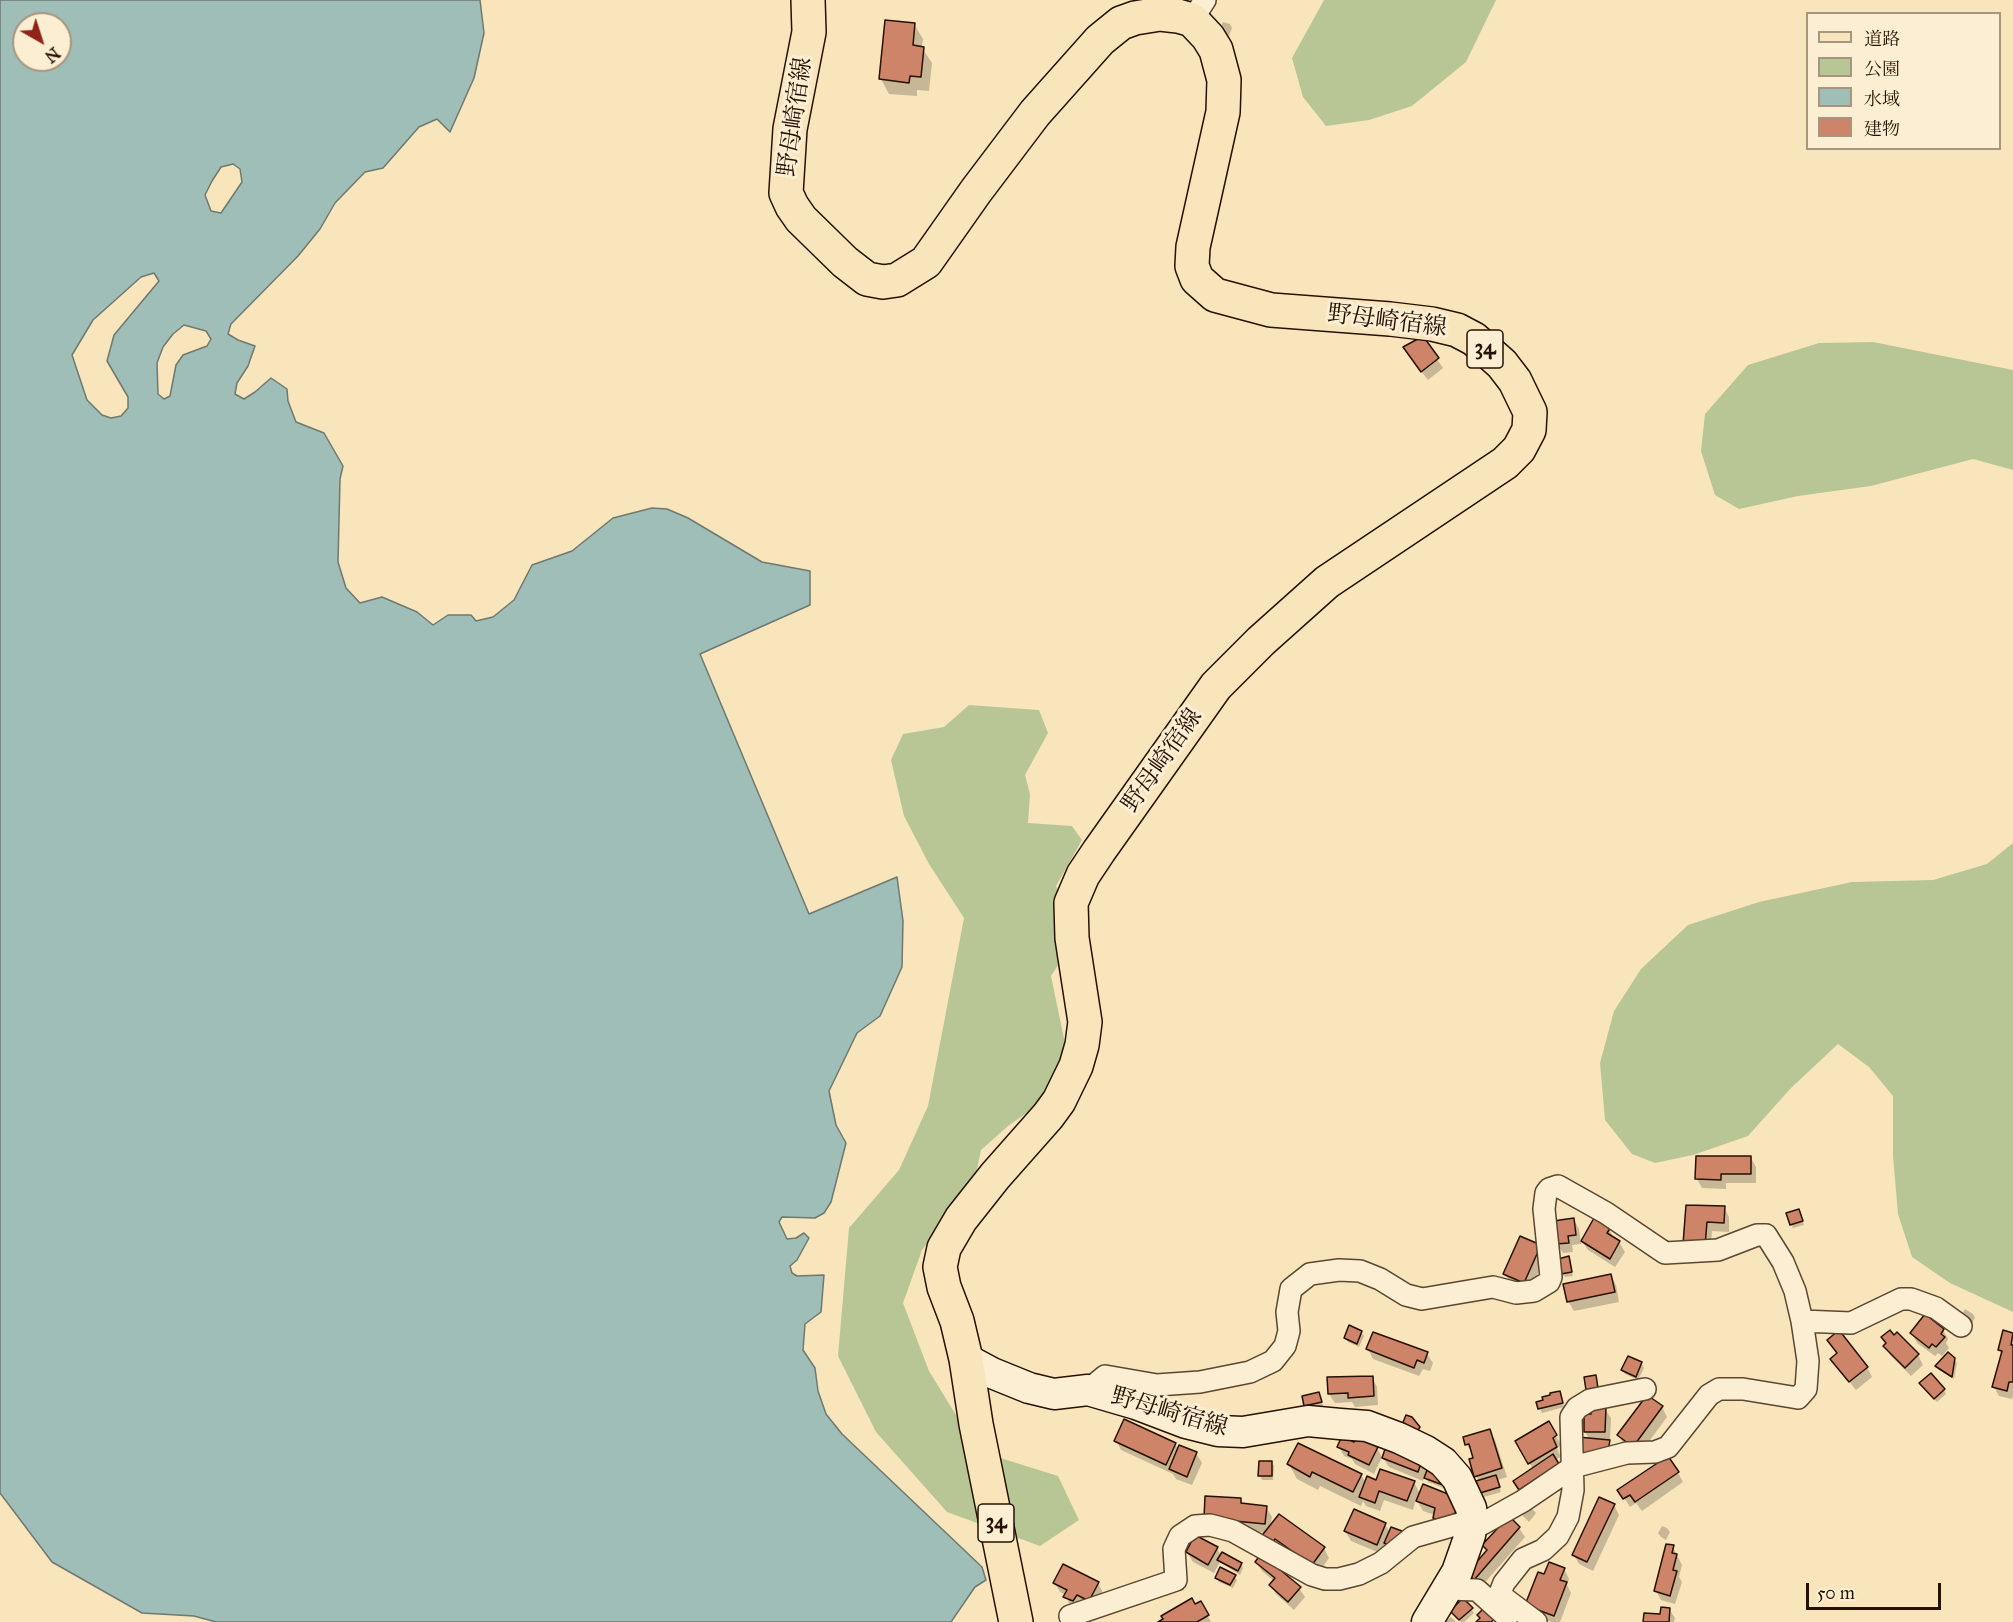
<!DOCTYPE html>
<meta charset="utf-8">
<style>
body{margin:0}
#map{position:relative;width:2013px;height:1622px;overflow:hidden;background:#f9e5bc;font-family:"IM FELL Great Primer","Noto Serif JP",serif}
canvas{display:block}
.legend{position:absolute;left:1806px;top:12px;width:195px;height:138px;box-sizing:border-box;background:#fbeed3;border:2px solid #a6967f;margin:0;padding:8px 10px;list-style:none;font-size:18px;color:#261102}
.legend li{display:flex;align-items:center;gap:12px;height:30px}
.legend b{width:30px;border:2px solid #a6967f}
.north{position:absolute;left:12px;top:12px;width:60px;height:60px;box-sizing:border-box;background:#fbeed3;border:2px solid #a6967f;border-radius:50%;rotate:141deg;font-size:16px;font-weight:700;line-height:24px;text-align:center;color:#261102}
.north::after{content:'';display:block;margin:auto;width:21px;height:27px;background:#8f2418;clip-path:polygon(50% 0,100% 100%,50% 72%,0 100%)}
.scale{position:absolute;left:1806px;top:1583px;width:135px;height:27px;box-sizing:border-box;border:3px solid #261102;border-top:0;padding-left:8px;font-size:18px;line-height:21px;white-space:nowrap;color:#261102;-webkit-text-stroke:4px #fbeed3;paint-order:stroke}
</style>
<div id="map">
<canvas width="2013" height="1622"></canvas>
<ul class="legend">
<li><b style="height:8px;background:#f9e5bc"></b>道路</li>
<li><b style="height:16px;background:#b8c695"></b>公園</li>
<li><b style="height:16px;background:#9fbeb7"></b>水域</li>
<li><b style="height:16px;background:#cd8468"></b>建物</li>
</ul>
<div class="north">N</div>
<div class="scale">50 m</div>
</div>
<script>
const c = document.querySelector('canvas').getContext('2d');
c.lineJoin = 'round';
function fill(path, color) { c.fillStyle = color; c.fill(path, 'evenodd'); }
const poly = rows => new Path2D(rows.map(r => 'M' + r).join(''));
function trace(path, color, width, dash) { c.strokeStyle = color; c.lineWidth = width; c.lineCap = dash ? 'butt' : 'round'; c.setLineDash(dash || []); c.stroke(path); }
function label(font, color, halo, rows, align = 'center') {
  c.font = font + ' "IM FELL Great Primer","Noto Serif JP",serif'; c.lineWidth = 6; c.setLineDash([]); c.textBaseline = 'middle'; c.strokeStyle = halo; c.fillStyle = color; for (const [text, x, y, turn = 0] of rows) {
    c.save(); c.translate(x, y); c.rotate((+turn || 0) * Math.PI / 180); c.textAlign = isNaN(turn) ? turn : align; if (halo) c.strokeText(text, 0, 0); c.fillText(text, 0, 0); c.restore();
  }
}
const green = poly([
 [1324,0,1496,0,1466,62,1412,106,1369,120,1326,126,1303,97,1292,58],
 [1873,342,2013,370,2013,470,1973,459,1871,486,1798,496,1739,509,1715,495,1701,451,1705,414,1748,365,1819,343],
 [969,705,1039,710,1048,733,1025,775,1030,794,1028,823,1072,826,1082,840,1056,886,1066,919,1064,956,1051,976,1067,1053,1042,1102,1008,1126,981,1150,974,1184,922,1250,903,1303,929,1371,978,1451,1058,1476,1079,1520,1040,1546,947,1512,876,1432,838,1356,849,1228,899,1170,928,1106,964,918,929,864,904,816,891,760,903,734,944,727],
 [2013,843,2013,1312,1950,1283,1912,1257,1898,1214,1893,1156,1893,1096,1869,1067,1838,1044,1791,1088,1748,1136,1693,1155,1655,1163,1632,1154,1605,1120,1600,1063,1614,1011,1641,969,1688,925,1759,902,1852,882,1933,880,1987,864]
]);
const water = poly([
 [0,0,480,0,484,33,474,78,450,132,437,119,419,127,383,168,365,172,335,203,320,229,298,256,231,324,228,334,238,340,255,346,248,366,237,383,235,394,244,399,255,392,271,378,287,389,288,401,296,422,324,433,343,466,340,479,338,562,346,588,360,603,382,597,417,612,433,625,448,615,471,615,476,621,493,617,514,600,532,565,572,551,613,518,652,508,667,509,688,518,762,562,810,571,810,605,700,654,809,914,897,877,903,921,902,967,880,1016,857,1033,829,1091,836,1125,846,1143,831,1202,824,1213,815,1218,782,1217,779,1222,787,1239,796,1238,804,1233,809,1238,797,1260,790,1266,792,1273,797,1276,824,1275,821,1312,805,1324,803,1350,815,1368,818,1391,826,1414,842,1434,982,1567,986,1580,975,1587,951,1622,216,1622,194,1616,142,1613,52,1562,0,1493,0,0],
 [24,24,60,24,60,60,24,60,24,24],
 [233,164,240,169,242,182,221,213,211,211,205,195,212,181,221,167,233,164],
 [154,273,159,281,114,335,107,361,128,397,128,408,121,416,111,418,102,415,87,400,72,355,93,320,141,277,154,273],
 [184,325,206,331,211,339,207,346,183,355,176,365,170,396,164,399,158,394,157,363,163,347,173,334,184,325]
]);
const shadow = poly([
 [1223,22,1230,24,1232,28,1229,36,1223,33,1220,29],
 [914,24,923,39,922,48,932,63,929,91,917,90,917,96,889,94,881,79],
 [1423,338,1443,368,1428,380,1410,357],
 [1698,1157,1751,1158,1756,1167,1756,1183,1726,1183,1726,1189,1702,1188,1697,1179],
 [1688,1206,1724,1207,1729,1217,1729,1232,1712,1231,1710,1255],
 [1799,1210,1804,1225,1793,1228,1791,1224],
 [1574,1220,1579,1229,1581,1244,1572,1245,1573,1252,1563,1253,1557,1244],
 [1609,1229,1614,1239,1619,1242,1625,1252,1615,1267,1588,1250,1582,1241],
 [1521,1238,1546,1256,1529,1292,1510,1283,1505,1274],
 [1568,1258,1573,1276,1565,1277,1562,1273],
 [1611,1276,1616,1285,1619,1302,1574,1311,1568,1301],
 [1965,1309,1973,1314,1975,1318,1970,1326,1960,1317],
 [1943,1330,1948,1339,1946,1343,1949,1348,1942,1356,1938,1353,1935,1356,1917,1343,1912,1333],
 [1361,1332,1364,1336,1359,1347,1348,1342,1345,1338],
 [1897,1334,1918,1355,1923,1365,1911,1376,1890,1355,1885,1346],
 [2013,1334,2013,1396,2012,1399,1999,1396,1994,1387,2002,1355,1999,1350],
 [1829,1341,1867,1367,1872,1377,1856,1390,1838,1368,1838,1354],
 [1368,1349,1427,1354,1433,1363,1430,1371,1423,1369,1419,1376,1373,1359],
 [1954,1359,1957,1363,1954,1379,1939,1370,1937,1366],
 [1641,1363,1644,1368,1638,1380,1625,1374,1623,1370],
 [1372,1377,1377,1387,1378,1405,1355,1407,1352,1402,1335,1403,1329,1394],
 [1924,1388,1944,1390,1946,1394,1937,1402],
 [1560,1392,1564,1407,1542,1413,1540,1408],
 [1319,1394,1323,1406,1308,1410,1303,1397],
 [1662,1407,1667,1417,1639,1455,1624,1445,1619,1436],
 [1605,1409,1611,1418,1610,1441,1608,1441,1614,1451,1590,1440,1585,1432,1592,1416],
 [1549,1424,1561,1445,1557,1448,1561,1457,1555,1460,1563,1474,1526,1499,1515,1481,1533,1469,1517,1442],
 [1489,1431,1495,1440,1507,1477,1498,1480,1501,1492,1484,1497,1471,1460,1475,1459,1473,1453,1466,1444],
 [1116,1440,1175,1444,1179,1450,1196,1453,1202,1463,1192,1485,1176,1479,1173,1474,1121,1450],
 [1355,1444,1377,1448,1382,1457,1374,1474,1355,1464,1352,1459,1344,1456,1339,1447],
 [1383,1458,1421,1461,1428,1472,1443,1482,1446,1489,1428,1482,1425,1476,1423,1481,1389,1467],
 [1271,1462,1274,1466,1273,1480,1262,1480,1260,1476],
 [1289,1464,1361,1475,1366,1483,1414,1482,1420,1494,1453,1505,1460,1522,1440,1527,1434,1518,1435,1515,1423,1511,1416,1499,1413,1510,1384,1500,1380,1511,1366,1506,1363,1501,1361,1506,1320,1486,1318,1490,1297,1479],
 [1678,1473,1683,1482,1642,1511,1636,1503,1630,1507,1619,1490],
 [1240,1499,1244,1505,1266,1507,1272,1517,1270,1527,1324,1548,1329,1558,1318,1574,1276,1554,1266,1533,1211,1527],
 [1528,1505,1536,1513,1529,1522,1521,1514],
 [1614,1505,1619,1515,1593,1571,1579,1564,1574,1555],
 [1509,1518,1519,1528,1525,1537,1480,1588,1469,1573,1488,1552,1484,1545],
 [1385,1524,1390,1533,1401,1532,1404,1537,1388,1547,1386,1544,1382,1554,1351,1541,1345,1531],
 [1662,1526,1667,1528,1670,1532,1666,1540,1661,1537,1658,1533],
 [1673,1547,1682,1565,1679,1577,1682,1582,1675,1604,1661,1600,1656,1591],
 [1217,1548,1221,1556,1241,1564,1243,1568,1240,1575,1220,1562,1214,1573,1193,1562,1187,1552],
 [1257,1562,1299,1588,1305,1597,1294,1610,1276,1594,1271,1585,1274,1581,1262,1571],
 [1564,1569,1569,1579,1567,1585,1571,1593,1560,1622,1552,1622,1533,1615,1545,1576],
 [1234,1576,1237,1580,1233,1588,1219,1582,1216,1578],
 [1055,1583,1098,1583,1103,1593,1095,1610,1070,1606,1066,1595,1060,1592],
 [1201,1603,1211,1622,1161,1622,1195,1606],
 [1471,1609,1474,1613,1464,1622,1461,1622,1455,1615],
 [1669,1609,1675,1618,1674,1622,1645,1622,1662,1616],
 [1451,1617,1456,1622,1445,1622]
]);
const building = poly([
 [885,20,915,23,913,45,924,47,921,77,910,76,909,83,879,79,885,20],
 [1423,336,1439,358,1421,372,1403,347,1423,336],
 [1696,1156,1751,1156,1751,1174,1721,1174,1721,1180,1695,1179,1696,1156],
 [1686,1205,1725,1206,1724,1223,1707,1222,1705,1246,1683,1244,1686,1205],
 [1799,1209,1803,1221,1790,1225,1786,1213,1799,1209],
 [1574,1218,1576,1235,1568,1236,1569,1243,1556,1244,1553,1221,1574,1218],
 [1594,1218,1611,1227,1607,1233,1620,1241,1610,1259,1581,1241,1594,1218],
 [1520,1236,1541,1245,1524,1283,1503,1274,1520,1236],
 [1569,1256,1572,1272,1561,1274,1558,1259,1569,1256],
 [1611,1274,1615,1292,1567,1302,1563,1284,1611,1274],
 [1925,1314,1944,1329,1941,1334,1945,1337,1936,1347,1932,1344,1929,1348,1910,1333,1925,1314],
 [1349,1325,1362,1331,1357,1344,1344,1338,1349,1325],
 [1839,1330,1868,1367,1849,1382,1830,1359,1837,1353,1827,1340,1839,1330],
 [1890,1330,1894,1335,1897,1332,1919,1354,1905,1368,1883,1346,1886,1343,1881,1337,1890,1330],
 [2003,1330,2013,1333,2011,1345,2013,1345,2013,1382,2009,1382,2007,1391,1992,1387,2002,1351,1998,1350,2003,1330],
 [1373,1332,1428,1352,1424,1363,1417,1360,1414,1368,1366,1349,1373,1332],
 [1948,1352,1955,1358,1952,1377,1935,1366,1948,1352],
 [1628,1356,1642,1362,1636,1377,1621,1370,1628,1356],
 [1931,1373,1945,1389,1934,1399,1919,1383,1931,1373],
 [1596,1375,1598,1388,1586,1390,1584,1377,1596,1375],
 [1373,1376,1374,1396,1348,1398,1348,1393,1328,1394,1327,1377,1373,1376],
 [1560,1391,1563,1403,1538,1409,1536,1402,1543,1400,1542,1397,1550,1395,1550,1393,1560,1391],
 [1319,1392,1322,1402,1304,1406,1302,1396,1319,1392],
 [1647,1395,1663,1406,1633,1447,1617,1435,1647,1395],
 [1591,1407,1606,1407,1605,1432,1584,1432,1584,1414,1591,1414,1591,1407],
 [1406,1415,1412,1417,1420,1427,1417,1432,1401,1427,1406,1415],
 [1124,1419,1176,1443,1166,1465,1114,1441,1124,1419],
 [1549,1421,1557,1435,1553,1438,1557,1447,1528,1464,1515,1441,1549,1421],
 [1490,1429,1502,1468,1474,1477,1469,1459,1473,1458,1469,1444,1465,1445,1463,1437,1490,1429],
 [1342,1436,1354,1442,1357,1437,1378,1447,1369,1465,1348,1455,1349,1452,1337,1447,1342,1436],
 [1578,1437,1610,1440,1608,1452,1578,1458,1578,1437],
 [1298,1443,1362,1474,1353,1492,1312,1472,1310,1477,1287,1464,1298,1443],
 [1179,1445,1197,1452,1187,1477,1169,1469,1179,1445],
 [1386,1446,1422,1460,1418,1472,1382,1458,1386,1446],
 [1553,1454,1559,1464,1519,1490,1513,1481,1553,1454],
 [1668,1456,1679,1472,1635,1502,1630,1495,1623,1499,1617,1490,1668,1456],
 [1259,1461,1272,1461,1272,1476,1258,1476,1259,1461],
 [1429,1465,1443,1485,1424,1478,1429,1465],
 [1380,1469,1415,1481,1407,1501,1379,1491,1375,1503,1359,1497,1367,1476,1376,1480,1380,1469],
 [1496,1475,1500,1487,1480,1493,1476,1481,1496,1475],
 [1423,1484,1448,1494,1456,1512,1442,1522,1433,1518,1435,1508,1416,1501,1423,1484],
 [1205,1496,1241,1498,1241,1503,1267,1506,1265,1524,1204,1518,1205,1496],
 [1599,1497,1615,1504,1587,1562,1572,1555,1599,1497],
 [1354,1509,1386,1523,1377,1545,1344,1531,1354,1509],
 [1279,1514,1325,1547,1312,1565,1275,1539,1270,1545,1260,1538,1279,1514],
 [1509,1516,1520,1527,1474,1580,1467,1573,1487,1550,1482,1545,1509,1516],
 [1391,1527,1402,1531,1399,1541,1394,1539,1391,1546,1384,1543,1391,1527],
 [1195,1535,1218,1547,1208,1565,1186,1552,1195,1535],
 [1666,1544,1674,1545,1672,1553,1677,1554,1673,1570,1677,1571,1670,1596,1654,1591,1666,1544],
 [1222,1552,1242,1563,1238,1571,1217,1560,1222,1552],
 [1261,1554,1301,1587,1288,1602,1269,1585,1275,1578,1255,1562,1261,1554],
 [1549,1562,1565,1568,1560,1580,1567,1582,1554,1616,1525,1605,1538,1572,1544,1574,1549,1562],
 [1063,1564,1099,1582,1089,1601,1077,1595,1073,1601,1063,1597,1067,1590,1053,1583,1063,1564],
 [1220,1567,1236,1575,1230,1585,1215,1578,1220,1567],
 [1192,1598,1195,1604,1201,1601,1209,1615,1197,1622,1158,1622,1163,1619,1161,1616,1192,1598],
 [1463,1598,1473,1608,1459,1620,1450,1611,1463,1598],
 [1487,1605,1498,1616,1491,1622,1476,1622,1480,1618,1477,1615,1487,1605],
 [1661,1607,1670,1608,1669,1622,1643,1622,1644,1613,1660,1614,1661,1607]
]);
const street = poly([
 [1192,20,1205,0],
 [1088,1390,1105,1376,1157,1385,1200,1382,1250,1372,1273,1361,1285,1346,1289,1331,1287,1312,1291,1289,1310,1274,1339,1270,1360,1271,1380,1279,1406,1295,1422,1299,1493,1287,1516,1293,1534,1291,1549,1282,1551,1277,1544,1209,1546,1193,1549,1189,1558,1186,1606,1213,1665,1253,1718,1250,1757,1235,1766,1235,1783,1262,1795,1291,1802,1321,1851,1323,1901,1299,1911,1299,1936,1308,1961,1326],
 [1471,1526,1482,1524,1523,1501,1573,1467,1627,1453,1655,1452,1668,1447,1709,1395,1719,1389,1743,1389,1798,1398,1806,1389,1808,1361,1802,1321],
 [1448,1589,1477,1590,1507,1617],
 [1070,1616,1176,1580,1174,1549,1180,1536,1195,1526,1210,1525,1233,1531,1312,1575,1325,1579,1339,1579,1359,1574,1381,1563,1413,1537,1473,1520],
 [1536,1622,1504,1598,1500,1593,1504,1583,1523,1559,1543,1550,1558,1536,1568,1517,1573,1490,1571,1417,1577,1408,1590,1400,1645,1389]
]);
const secondary = poly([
 [966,1359,992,1373,1029,1388,1054,1394,1088,1390,1136,1404,1186,1423,1218,1431,1243,1432,1308,1421,1340,1424,1367,1426,1399,1438,1426,1451,1443,1462,1457,1478,1471,1508,1473,1520,1470,1535,1457,1572,1427,1622]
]);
const primary = poly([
 [808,0,809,32,790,129,786,193,792,206,801,219,845,262,867,279,883,282,897,280,926,262,976,191,1035,113,1100,40,1121,23,1135,18,1160,14,1178,16,1192,20,1208,37,1216,50,1224,80,1223,112,1193,247,1192,266,1197,279,1215,295,1271,310,1390,319,1432,324,1457,330,1474,339,1502,364,1515,381,1530,412,1529,430,1519,449,1505,463,1327,582,1261,641,1216,686,1099,851,1083,875,1071,903,1072,938,1085,1022,1082,1045,1076,1066,1059,1101,1048,1116,995,1176,961,1219,944,1248,940,1267,944,1287,957,1321,966,1359,976,1424,1016,1622]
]);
const shields = [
 [1485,349,36],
 [996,1523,36]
];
const shieldNames = [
 ["34",1485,349],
 ["34",996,1523]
];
const streetNames = [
 ["野母崎宿線",796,117,-82],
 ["野母崎宿線",1387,322,7],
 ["野母崎宿線",1163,761,-55],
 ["野母崎宿線",1169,1413,16]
];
fill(green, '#b8c695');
fill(water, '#9fbeb7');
trace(water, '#6f796f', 1.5);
fill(shadow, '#0003');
fill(building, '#cd8468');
trace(building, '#261102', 1.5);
trace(street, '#5b4630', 24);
trace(secondary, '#261102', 33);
trace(primary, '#261102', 36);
trace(street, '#fbeed3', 21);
trace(secondary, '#fbeed3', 30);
trace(primary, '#f9e5bc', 33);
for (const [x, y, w] of shields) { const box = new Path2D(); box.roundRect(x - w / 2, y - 19, w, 38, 4.5); c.fillStyle = '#fbeed3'; c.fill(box); trace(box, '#261102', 1.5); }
label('bold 22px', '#261102', null, shieldNames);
label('24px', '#261102', '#fbeed3', streetNames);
</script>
